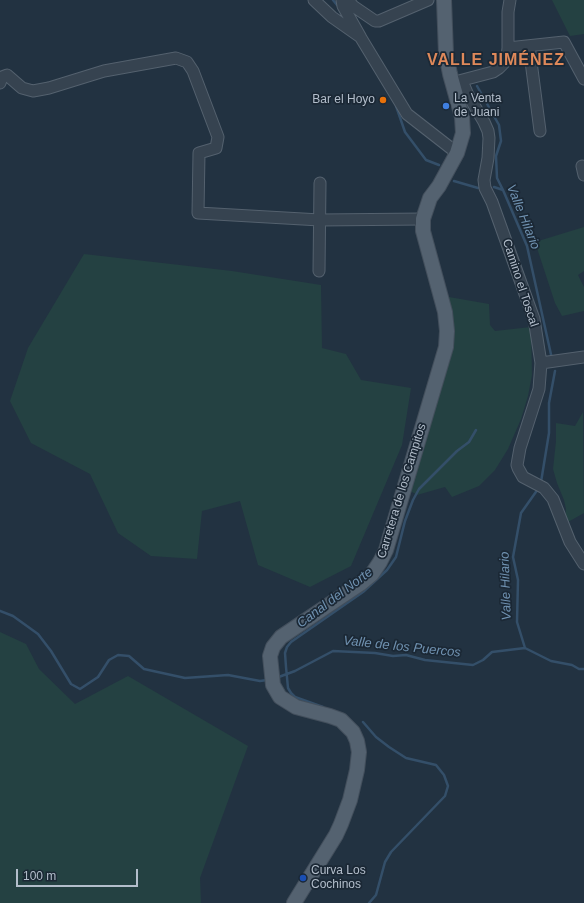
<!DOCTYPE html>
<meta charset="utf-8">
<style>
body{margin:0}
#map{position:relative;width:584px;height:903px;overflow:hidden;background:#223241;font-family:Helvetica,sans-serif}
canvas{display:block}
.scale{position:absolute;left:16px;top:869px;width:122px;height:18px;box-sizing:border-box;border:2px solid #b3becb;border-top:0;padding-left:5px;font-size:12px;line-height:14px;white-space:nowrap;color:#b3becb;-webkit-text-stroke:3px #1b2835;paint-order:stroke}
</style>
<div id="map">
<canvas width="584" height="903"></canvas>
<div class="scale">100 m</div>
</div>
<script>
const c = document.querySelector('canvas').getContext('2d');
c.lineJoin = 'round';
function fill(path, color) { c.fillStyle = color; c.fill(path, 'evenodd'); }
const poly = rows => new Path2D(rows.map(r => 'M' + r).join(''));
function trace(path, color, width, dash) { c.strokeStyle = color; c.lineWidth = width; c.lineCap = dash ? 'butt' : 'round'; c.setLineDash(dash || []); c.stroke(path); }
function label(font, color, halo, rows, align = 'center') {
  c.font = font + ' Helvetica,sans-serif'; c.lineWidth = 3.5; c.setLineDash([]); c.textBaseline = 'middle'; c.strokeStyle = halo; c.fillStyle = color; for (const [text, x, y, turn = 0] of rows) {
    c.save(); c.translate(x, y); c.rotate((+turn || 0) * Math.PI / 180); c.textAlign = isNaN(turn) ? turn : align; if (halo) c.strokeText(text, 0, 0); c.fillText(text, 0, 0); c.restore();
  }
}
const green = poly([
 [552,0,584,0,584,34,570,36],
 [584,227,584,271,578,275,584,287,584,311,562,316,555,303,535,242],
 [84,254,232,271,321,285,322,348,346,354,361,380,411,388,402,445,351,566,310,587,258,565,240,501,202,511,197,559,151,556,118,533,90,474,31,443,10,401,28,348],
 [449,297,489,304,490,325,495,331,531,327,532,375,528,396,521,419,508,449,495,470,479,486,452,497,445,487,417,495,409,490,424,449,430,410,452,318],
 [583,412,584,513,568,522,565,517,566,509,564,500,557,483,553,469,556,441,556,423,575,426],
 [0,632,26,644,39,669,75,704,128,676,248,746,200,878,201,903,0,903]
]);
const stream = poly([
 [333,0,337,5],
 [477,86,499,125,501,141,496,156,497,178,503,190,527,246,552,359],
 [396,106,405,132,426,160,439,165],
 [454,181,478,188],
 [494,187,503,190],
 [541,482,549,433,549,403,555,371],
 [538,489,521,513,513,557,518,580,517,622,525,648,551,661,572,665,579,669,584,669],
 [0,611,13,616,38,634,51,651,71,684,80,689,98,677,109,660,118,655,129,656,144,669,185,678,228,675,260,681,267,680],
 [276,678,295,671,333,651,375,653,393,656,406,655,425,660,473,665,483,660,492,652,525,648],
 [323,707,295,697,291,693,288,688,286,667,285,653,287,647,291,642,363,592,387,570,396,557,405,521,413,500,419,489,457,451,469,442,476,430],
 [363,722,376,737,389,747,406,758,436,765,444,775,448,786,445,796,391,852,385,862,376,895,369,903]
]);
const minor = poly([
 [314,0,332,17,359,36],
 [342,0,343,6,361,38,407,114,457,153],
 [348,0,353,6,375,21,379,21,428,0],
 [529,46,540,131],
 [508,48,564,42,584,79],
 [462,81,468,95,484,122,488,131,489,138,488,158,484,180,485,188,492,202,530,308,534,319,541,363,539,389,520,448,517,465,518,468,523,477,544,488,553,499,570,542,584,564],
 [455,82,493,72,499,68,504,63,507,57,508,48,508,12,510,0],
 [0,83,2,77,7,75,22,88,33,91,49,88,104,71,176,58,187,62,193,71,218,137,216,148,199,153,198,213,320,220,423,219],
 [582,166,584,175],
 [319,271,320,183],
 [541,363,584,357]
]);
const major = poly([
 [294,903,336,835,341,824,350,800,357,770,359,752,357,741,353,732,341,720,330,716,296,707,280,697,273,685,270,656,273,647,281,637,360,584,372,574,380,562,386,550,446,347,447,331,445,312,423,231,423,219,430,198,439,186,457,153,463,133,462,117,450,74,446,54,444,0]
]);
const markers = [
 [383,100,4,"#e8710a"],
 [446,106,4,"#3f7fe0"],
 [303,878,4,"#1a4fb4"]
];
const poiNames = [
 ["La Venta",454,99],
 ["de Juani",454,113],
 ["Bar el Hoyo",375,100,"right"],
 ["Curva Los",311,871],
 ["Cochinos",311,885]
];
const streetNames = [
 ["Camino el Toscal",520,283,72],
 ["Carretera de los Campitos",402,491,-73]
];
const waterNames = [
 ["Valle Hilario",523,217,68],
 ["Valle Hilario",506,586,-92],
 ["Canal del Norte",335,598,-37],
 ["Valle de los Puercos",402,647,6]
];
const districtNames = [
 ["VALLE JIMÉNEZ",496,61]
];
fill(green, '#244142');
trace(stream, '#344f69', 2.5);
trace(minor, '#54616e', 13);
trace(major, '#434f5c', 16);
trace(minor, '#364350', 11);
trace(major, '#546270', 14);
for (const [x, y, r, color] of markers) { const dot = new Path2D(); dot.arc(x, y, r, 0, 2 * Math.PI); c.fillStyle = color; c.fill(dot); trace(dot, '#1b2835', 1.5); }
label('12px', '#b3becb', '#1b2835', poiNames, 'left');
label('12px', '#b3becb', '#1b2835', streetNames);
label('italic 13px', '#7092b1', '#1b2835', waterNames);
c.letterSpacing = '1px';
label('bold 16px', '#df895a', '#1b2835', districtNames);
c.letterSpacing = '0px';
</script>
